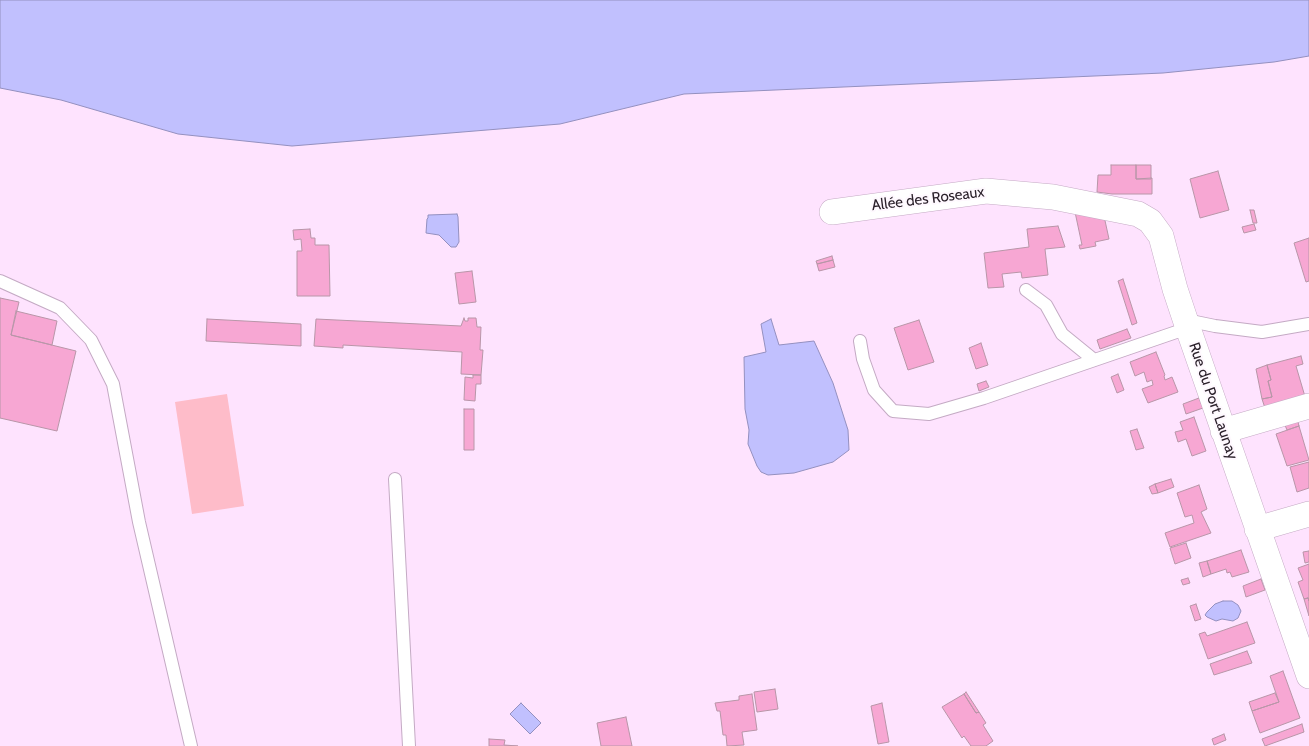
<!DOCTYPE html>
<meta charset="utf-8">
<style>
body{margin:0}
canvas{display:block;background:#fee3fe}
</style>
<canvas width="1309" height="746"></canvas>
<script>
const c = document.querySelector('canvas').getContext('2d');
c.lineJoin = 'round';
function fill(path, color) { c.fillStyle = color; c.fill(path, 'evenodd'); }
const poly = rows => new Path2D(rows.map(r => 'M' + r).join(''));
function trace(path, color, width, dash) { c.strokeStyle = color; c.lineWidth = width; c.lineCap = dash ? 'butt' : 'round'; c.setLineDash(dash || []); c.stroke(path); }
function label(font, color, halo, rows, align = 'center') {
  c.font = font + ' Cabin,sans-serif'; c.lineWidth = 4; c.setLineDash([]); c.textBaseline = 'middle'; c.strokeStyle = halo; c.fillStyle = color; for (const [text, x, y, turn = 0] of rows) {
    c.save(); c.translate(x, y); c.rotate((+turn || 0) * Math.PI / 180); c.textAlign = isNaN(turn) ? turn : align; if (halo) c.strokeText(text, 0, 0); c.fillText(text, 0, 0); c.restore();
  }
}
const green = poly([
 [227,394,244,506,192,514,175,402]
]);
const water = poly([
 [0,0,1309,0,1309,56,1274,62,1163,73,684,94,560,124,292,146,178,134,61,100,0,88,0,0],
 [457,214,458,217,459,242,456,247,451,247,439,235,426,233,427,219,428,218,428,215,457,214],
 [771,319,779,345,814,341,833,383,848,430,849,450,833,462,794,473,768,475,761,472,757,466,748,444,749,430,745,409,744,357,766,352,761,324,771,319],
 [1223,601,1232,601,1238,605,1241,611,1238,618,1233,621,1222,619,1216,621,1207,617,1205,615,1207,612,1215,604,1223,601],
 [521,703,541,723,530,734,510,714,521,703]
]);
const building = poly([
 [1111,165,1136,165,1136,179,1152,178,1152,194,1112,194,1097,192,1098,175,1111,175,1111,165],
 [1136,165,1151,165,1151,179,1136,179,1136,165],
 [1218,171,1229,210,1200,218,1190,179,1218,171],
 [1250,210,1254,210,1257,223,1253,223,1250,210],
 [1075,212,1104,216,1109,239,1095,242,1096,246,1080,249,1079,245,1082,245,1075,212],
 [1254,224,1256,230,1244,233,1242,227,1254,224],
 [1058,226,1065,247,1045,249,1048,275,1022,278,1021,272,1002,274,1004,287,988,288,984,253,1029,247,1027,229,1058,226],
 [310,229,311,238,315,238,315,245,329,245,330,296,297,296,297,251,302,251,301,239,294,240,293,230,310,229],
 [1309,238,1309,281,1306,282,1294,243,1309,238],
 [832,256,833,260,817,264,816,261,832,256],
 [833,260,835,267,819,271,817,264,833,260],
 [472,271,476,302,459,304,455,273,472,271],
 [1123,279,1137,323,1132,325,1118,281,1123,279],
 [0,298,19,302,11,335,76,351,57,431,0,418,0,298],
 [16,311,57,321,52,345,11,335,16,311],
 [464,318,465,321,468,321,468,318,476,318,477,327,481,327,480,350,483,350,481,375,461,374,462,352,343,345,343,348,314,346,316,319,461,326,464,318],
 [207,319,301,324,301,346,206,341,207,319],
 [919,320,934,362,908,370,894,328,919,320],
 [1127,329,1131,338,1100,349,1097,340,1127,329],
 [981,343,988,365,976,369,969,348,981,343],
 [1156,352,1165,375,1164,376,1165,380,1172,377,1178,392,1148,403,1142,389,1153,385,1152,380,1147,382,1144,372,1135,376,1130,362,1156,352],
 [1301,356,1303,364,1296,366,1306,400,1266,411,1262,399,1272,397,1268,381,1271,380,1267,365,1301,356],
 [1267,365,1271,380,1268,381,1272,397,1262,399,1256,369,1267,365],
 [1118,374,1124,390,1117,393,1111,377,1118,374],
 [473,375,481,375,481,384,476,384,475,401,464,400,465,377,473,378,473,375],
 [986,381,989,387,979,391,977,384,986,381],
 [1199,398,1203,408,1186,414,1183,404,1199,398],
 [464,409,474,409,474,450,464,450,464,409],
 [1296,414,1299,426,1287,430,1282,418,1296,414],
 [1194,417,1206,451,1192,456,1186,439,1178,442,1175,432,1183,430,1180,422,1194,417],
 [1299,426,1309,460,1287,466,1276,434,1299,426],
 [1137,429,1144,448,1136,450,1130,431,1137,429],
 [1309,462,1309,488,1297,492,1290,467,1309,462],
 [1171,479,1174,487,1158,493,1155,484,1171,479],
 [1155,484,1158,493,1152,494,1149,487,1155,484],
 [1199,485,1207,509,1201,512,1211,533,1170,547,1165,533,1194,523,1192,515,1185,517,1177,493,1199,485],
 [1186,543,1191,558,1175,564,1170,548,1186,543],
 [1241,550,1249,572,1232,577,1230,572,1227,573,1226,569,1211,574,1207,561,1241,550],
 [1309,551,1309,562,1305,563,1303,552,1309,551],
 [1207,561,1211,574,1203,577,1199,563,1207,561],
 [1309,564,1309,601,1308,598,1304,599,1298,582,1303,580,1298,568,1309,564],
 [1188,578,1190,583,1183,585,1181,580,1188,578],
 [1261,579,1265,590,1246,597,1243,586,1261,579],
 [1308,598,1309,601,1309,616,1304,599,1308,598],
 [1196,604,1201,619,1195,621,1190,606,1196,604],
 [1247,622,1255,643,1208,659,1199,634,1205,632,1207,636,1247,622],
 [1247,651,1252,663,1214,675,1210,664,1247,651],
 [1283,671,1300,718,1260,733,1252,711,1279,702,1270,676,1283,671],
 [775,689,778,709,757,712,754,692,775,689],
 [966,692,979,712,976,713,964,694,966,692],
 [1275,693,1279,702,1252,711,1249,702,1275,693],
 [752,694,757,730,742,732,744,745,727,746,726,735,723,735,720,711,717,711,715,703,739,700,739,696,752,694],
 [964,694,976,713,979,712,986,723,983,725,993,741,986,746,971,746,964,736,962,738,942,707,964,694],
 [882,703,889,742,878,744,871,706,882,703],
 [626,717,632,746,601,746,597,723,626,717],
 [1302,724,1304,732,1265,746,1262,739,1302,724],
 [1224,734,1226,740,1214,745,1212,739,1224,734],
 [489,739,505,740,504,745,518,746,489,746,489,739]
]);
const service = poly([
 [0,281,60,308,91,340,113,384,139,522,191,746],
 [1026,290,1046,305,1062,334,1094,360],
 [1186,320,1215,326,1262,332,1309,324],
 [860,341,863,359,874,390,893,411,929,414,984,398,1188,328],
 [395,479,409,746]
]);
const minor = poly([
 [832,212,986,191,1053,197,1138,214,1150,221,1161,236,1175,289,1188,328,1309,676],
 [1223,431,1309,406],
 [1257,529,1309,514]
]);
const streetNames = [
 ["Allée des Roseaux",928,199,-7],
 ["Rue du Port Launay",1213,401,71]
];
fill(green, '#febcc9');
fill(water, '#c1c0fe');
trace(water, '#9490bf', 1);
fill(building, '#f7a7d3');
trace(building, '#b896a8', 1);
trace(service, '#c4aac4', 14);
trace(minor, '#c4aac4', 26);
trace(service, '#fff', 12);
trace(minor, '#fff', 25);
label('15px', '#2b212b', '#fef8fe', streetNames);
</script>
